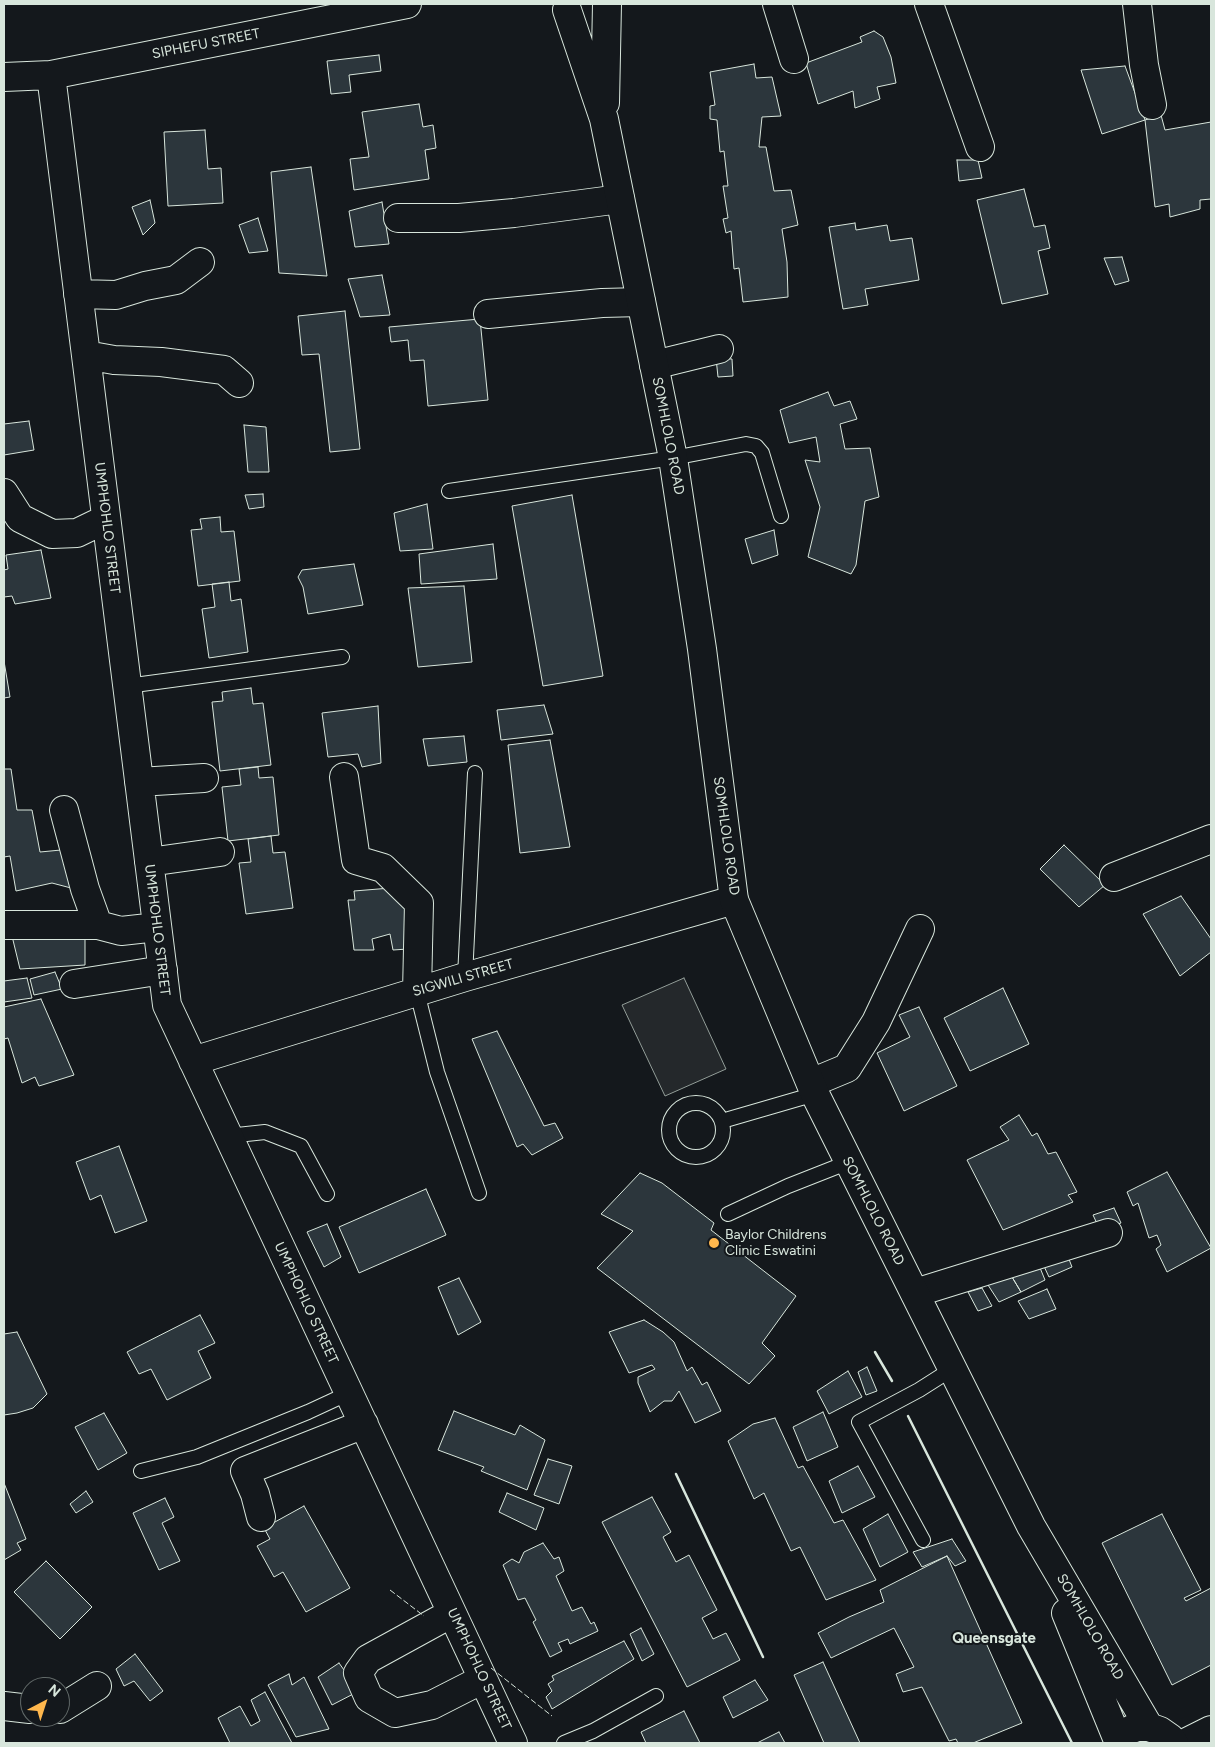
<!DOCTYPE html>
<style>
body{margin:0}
#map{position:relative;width:1215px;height:1747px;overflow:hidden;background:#14181c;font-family:Figtree,sans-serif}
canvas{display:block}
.frame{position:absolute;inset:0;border:5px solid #d8e6dc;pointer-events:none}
.north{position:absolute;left:20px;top:1677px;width:50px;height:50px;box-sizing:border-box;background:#14181c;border:1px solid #626a69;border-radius:50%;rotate:40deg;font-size:14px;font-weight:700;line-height:20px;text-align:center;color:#d8e6dc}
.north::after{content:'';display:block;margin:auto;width:18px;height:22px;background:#ffb74d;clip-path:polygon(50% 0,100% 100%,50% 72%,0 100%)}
</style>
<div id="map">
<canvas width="1215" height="1747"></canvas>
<div class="frame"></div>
<div class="north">N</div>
</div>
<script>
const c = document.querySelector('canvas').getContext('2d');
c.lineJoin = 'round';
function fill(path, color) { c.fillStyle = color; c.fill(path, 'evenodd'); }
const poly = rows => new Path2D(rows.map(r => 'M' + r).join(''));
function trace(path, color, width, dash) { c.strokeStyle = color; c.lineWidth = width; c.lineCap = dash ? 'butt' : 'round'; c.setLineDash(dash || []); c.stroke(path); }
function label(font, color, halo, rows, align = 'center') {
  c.font = font + ' Figtree,sans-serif'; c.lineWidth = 4; c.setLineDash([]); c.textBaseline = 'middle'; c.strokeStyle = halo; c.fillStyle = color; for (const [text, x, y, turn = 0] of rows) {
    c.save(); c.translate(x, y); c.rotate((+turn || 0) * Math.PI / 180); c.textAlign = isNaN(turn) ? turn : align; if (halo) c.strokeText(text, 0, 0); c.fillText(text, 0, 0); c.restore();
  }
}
const parking = poly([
 [684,978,726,1069,665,1096,622,1005,684,978]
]);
const building = poly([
 [874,31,883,37,891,57,896,83,877,87,880,99,855,108,853,91,818,104,806,63,862,42,860,37,874,31],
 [379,55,381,71,349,75,351,92,331,94,327,61,379,55],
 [754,64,756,78,772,77,781,116,762,117,759,147,766,147,774,191,791,190,798,225,782,229,787,262,788,297,743,302,739,268,734,269,731,231,726,233,723,219,728,218,723,186,728,186,724,151,720,152,717,120,710,119,710,106,715,105,710,72,754,64],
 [1125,66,1145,120,1102,134,1081,70,1125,66],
 [419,104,423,127,433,125,436,148,425,150,429,179,354,190,350,159,369,157,362,112,419,104],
 [1161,115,1165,130,1211,122,1211,199,1200,200,1200,209,1170,217,1169,204,1155,207,1145,120,1161,115],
 [205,130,208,169,221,168,223,203,168,206,164,132,205,130],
 [957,160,978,160,982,178,959,181,957,160],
 [311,167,327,276,279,273,271,172,311,167],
 [1024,189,1034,227,1045,225,1050,248,1038,251,1048,294,1002,304,977,200,1024,189],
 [150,200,155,223,143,235,132,207,150,200],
 [382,202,389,244,355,247,349,211,382,202],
 [258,218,268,251,249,253,239,225,258,218],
 [855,223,856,230,887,225,890,241,912,238,919,280,865,289,868,305,843,309,829,227,855,223],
 [1122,257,1129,281,1115,285,1104,258,1122,257],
 [382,275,390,315,360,317,348,279,382,275],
 [345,311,360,449,330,452,319,354,302,355,298,316,345,311],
 [480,319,488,400,428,406,424,360,410,361,408,340,391,342,389,327,480,319],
 [716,358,732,359,733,376,718,377,716,358],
 [828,392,834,406,850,401,857,419,840,424,845,449,870,448,879,497,865,501,856,565,851,574,808,557,820,507,805,460,820,462,816,437,789,443,780,410,828,392],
 [29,421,34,450,4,455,4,424,29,421],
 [244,425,266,427,269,472,248,472,244,425],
 [263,494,264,507,249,509,245,495,263,494],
 [572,495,603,676,543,686,512,506,572,495],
 [427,504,433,549,400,551,394,513,427,504],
 [220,517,221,532,234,531,240,581,198,586,191,530,202,529,200,519,220,517],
 [774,530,778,555,752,564,745,539,774,530],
 [493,544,497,579,421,584,419,554,493,544],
 [41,550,51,598,15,604,12,596,4,597,4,570,8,569,6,555,41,550],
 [354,564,363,605,308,614,303,587,298,577,302,570,354,564],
 [229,582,231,601,241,599,248,652,209,658,202,609,215,607,212,584,229,582],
 [464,586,472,662,418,667,408,588,464,586],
 [4,661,10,697,4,698,4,661],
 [251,688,253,704,263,703,271,765,220,771,212,702,223,701,222,692,251,688],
 [544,705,553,734,501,740,497,710,544,705],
 [378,706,381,763,362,767,358,754,328,757,322,713,378,706],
 [464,736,467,762,428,766,423,739,464,736],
 [550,740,570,847,520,853,508,745,550,740],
 [258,767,259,778,273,777,279,835,228,841,222,787,241,785,239,769,258,767],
 [4,769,11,769,17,810,32,810,40,852,61,850,71,888,52,883,16,891,10,856,4,857,4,769],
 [271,836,273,853,285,852,293,908,246,914,239,863,251,862,248,839,271,836],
 [1064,845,1105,885,1079,907,1040,869,1064,845],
 [403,887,408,949,393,950,390,934,372,939,374,950,354,950,348,900,355,900,354,891,403,887],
 [1181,896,1211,939,1211,952,1180,976,1143,914,1181,896],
 [85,927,85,965,20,969,12,936,85,927],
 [55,972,62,989,34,995,30,979,55,972],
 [27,978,32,998,4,1002,4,981,27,978],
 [1003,988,1029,1044,970,1071,944,1018,1003,988],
 [41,999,74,1075,39,1086,35,1077,22,1083,8,1038,4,1039,4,1007,41,999],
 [919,1007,957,1086,904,1111,877,1053,910,1037,899,1015,919,1007],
 [497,1031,544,1126,555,1123,563,1138,532,1155,523,1144,517,1147,472,1039,497,1031],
 [1019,1115,1032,1136,1037,1133,1048,1154,1056,1152,1077,1192,1068,1195,1073,1202,1003,1230,967,1160,1009,1140,1000,1127,1019,1115],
 [119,1146,147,1221,115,1233,101,1195,90,1200,76,1162,119,1146],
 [1167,1172,1211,1248,1167,1272,1156,1249,1161,1245,1157,1235,1149,1238,1138,1203,1133,1206,1127,1192,1167,1172],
 [640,1173,662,1183,714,1223,711,1230,796,1296,762,1343,775,1356,749,1384,597,1268,633,1231,601,1214,640,1173],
 [426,1189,446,1235,359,1273,339,1227,426,1189],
 [1114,1208,1121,1223,1100,1230,1093,1215,1114,1208],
 [327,1224,341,1257,324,1267,307,1232,327,1224],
 [1065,1249,1072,1267,1049,1277,1042,1262,1065,1249],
 [1036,1258,1045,1280,1021,1292,1009,1272,1036,1258],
 [1009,1272,1021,1292,999,1302,988,1285,1009,1272],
 [459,1278,481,1322,458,1335,438,1287,459,1278],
 [982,1288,992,1306,978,1311,968,1292,982,1288],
 [1047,1289,1056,1309,1029,1319,1018,1301,1047,1289],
 [200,1315,215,1343,198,1351,211,1378,167,1400,151,1369,139,1374,127,1352,200,1315],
 [644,1320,663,1332,674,1342,687,1371,692,1367,702,1385,707,1382,721,1411,695,1423,679,1391,672,1401,664,1401,650,1412,638,1383,638,1377,655,1369,652,1365,629,1373,609,1332,644,1320],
 [17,1332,47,1394,33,1408,17,1413,4,1415,4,1334,17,1332],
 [867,1367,877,1391,866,1395,858,1372,867,1367],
 [848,1371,862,1397,829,1414,817,1391,848,1371],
 [454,1411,515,1435,520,1425,545,1440,527,1490,481,1471,484,1467,438,1450,454,1411],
 [823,1412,838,1447,807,1461,793,1427,823,1412],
 [104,1413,127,1453,98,1470,75,1427,104,1413],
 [775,1418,798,1468,803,1466,834,1523,843,1520,876,1580,826,1600,800,1547,791,1551,764,1493,754,1499,728,1441,753,1424,775,1418],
 [548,1459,572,1466,559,1504,534,1495,548,1459],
 [858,1466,875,1497,842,1513,829,1481,858,1466],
 [4,1483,26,1539,17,1543,21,1550,4,1560,4,1483],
 [86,1491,93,1502,76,1513,70,1504,86,1491],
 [507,1493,544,1508,536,1530,499,1512,507,1493],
 [652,1497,671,1532,663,1537,676,1562,689,1555,717,1610,702,1618,713,1639,726,1633,740,1660,687,1687,602,1522,652,1497],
 [165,1498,174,1517,162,1523,180,1561,159,1570,133,1513,165,1498],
 [304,1506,350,1588,306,1612,283,1572,274,1577,257,1546,270,1539,264,1528,304,1506],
 [888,1514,908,1552,880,1567,863,1529,888,1514],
 [1162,1514,1201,1590,1184,1598,1186,1601,1211,1588,1211,1665,1172,1685,1102,1543,1162,1514],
 [952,1539,966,1561,955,1566,947,1556,922,1567,913,1552,952,1539],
 [543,1543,554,1559,559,1557,564,1571,556,1576,572,1611,582,1607,591,1624,594,1622,598,1631,570,1644,568,1639,558,1643,562,1651,550,1657,533,1622,536,1620,525,1598,518,1600,503,1565,512,1559,519,1563,524,1552,543,1543],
 [947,1556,1022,1723,973,1743,958,1743,956,1739,949,1741,922,1687,903,1692,896,1674,914,1667,894,1628,831,1658,818,1633,849,1617,884,1602,880,1590,947,1556],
 [46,1561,92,1607,60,1639,14,1592,46,1561],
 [641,1628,654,1654,642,1661,630,1634,641,1628],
 [624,1641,634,1659,552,1709,546,1697,552,1691,548,1684,554,1680,552,1676,624,1641],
 [135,1654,163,1691,150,1701,134,1681,124,1686,116,1669,135,1654],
 [823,1662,860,1743,824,1743,794,1675,823,1662],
 [339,1663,359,1691,332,1705,318,1677,339,1663],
 [289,1674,292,1685,304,1677,329,1729,296,1737,268,1685,289,1674],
 [755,1680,768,1700,733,1718,723,1697,755,1680],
 [265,1692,292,1743,230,1743,218,1718,240,1706,251,1726,260,1721,251,1700,265,1692],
 [684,1711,700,1743,646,1743,641,1732,684,1711],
 [779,1732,785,1743,757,1743,779,1732]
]);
const service = poly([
 [449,491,673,458,746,444,756,446,762,453,781,516],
 [127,686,342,657],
 [465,977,475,773],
 [417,992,437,1072,479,1193],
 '669 1130a27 27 0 1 1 54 0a27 27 0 1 1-54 0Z',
 [722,1121,815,1094],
 [228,1136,265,1132,301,1146,327,1194],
 [728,1214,788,1186,849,1162],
 [141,1471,197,1457,308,1412,349,1393],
 [923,1540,859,1422,919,1390,952,1369],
 [564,1743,593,1731,656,1696]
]);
const minor = poly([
 [777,4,794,59],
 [929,4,980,147],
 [1137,4,1144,65,1152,105],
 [51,75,167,1005,513,1743],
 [4,77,51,75,407,4],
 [398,218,459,218,514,213,620,199],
 [78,294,116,295,145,286,176,280,200,262],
 [488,314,602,303,641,302],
 [86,355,114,360,161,362,224,370,239,383],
 [654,365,719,349],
 [4,493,20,518,52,534,77,533,106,519],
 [344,777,356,860,383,868,419,903,417,992],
 [139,782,204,778],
 [64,810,85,889,98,925,121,931,157,927],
 [149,862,220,852],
 [1114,877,1211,839],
 [4,925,98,925],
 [74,984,163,970],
 [193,1061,465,977,734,900],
 [811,1083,847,1068,876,1022,920,929],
 [915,1293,1108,1233],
 [261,1517,255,1494,245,1471,364,1424],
 [452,1613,368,1659,358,1673,369,1698,395,1713,432,1705,483,1679],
 [4,1706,30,1709],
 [60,1709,97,1686],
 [1185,1743,1211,1730]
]);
const secondary = poly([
 [567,10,604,119,673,458,702,649,734,900,815,1094,1031,1526,1149,1727],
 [605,103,607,4],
 [1066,1613,1117,1738],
 [1132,1729,1137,1727,1149,1727,1160,1731,1170,1738,1174,1743]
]);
const fence = poly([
 [390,1590,424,1616],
 [491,1668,552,1716]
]);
const wall = poly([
 [875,1352,892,1381],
 [908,1416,1072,1743],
 [676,1474,763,1657]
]);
const markers = [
 [714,1243,6,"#ffb74d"]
];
const streetNames = [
 ["SIPHEFU STREET",206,44,-11],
 ["SOMHLOLO ROAD",668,436,79],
 ["UMPHOHLO STREET",107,528,83],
 ["SOMHLOLO ROAD",726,836,82],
 ["UMPHOHLO STREET",157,930,83],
 ["SIGWILI STREET",463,978,-16],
 ["SOMHLOLO ROAD",873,1211,63],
 ["UMPHOHLO STREET",306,1303,65],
 ["SOMHLOLO ROAD",1090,1627,60],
 ["UMPHOHLO STREET",479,1669,65]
];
const poiNames = [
 ["Baylor Childrens",725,1235],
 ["Clinic Eswatini",725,1251]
];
const neighbourhoodNames = [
 ["Queensgate",994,1639]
];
fill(parking, '#24282b');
trace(parking, '#939e99', 1);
fill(building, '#2c363c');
trace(building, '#d8e6dc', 1);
trace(service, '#d8e6dc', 16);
trace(minor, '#d8e6dc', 30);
trace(secondary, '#d8e6dc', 30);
trace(service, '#14181c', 14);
trace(minor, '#14181c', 28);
trace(secondary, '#14181c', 28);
trace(fence, '#d8e6dc', 1, [6, 2.5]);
trace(wall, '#d8e6dc', 2.5);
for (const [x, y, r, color] of markers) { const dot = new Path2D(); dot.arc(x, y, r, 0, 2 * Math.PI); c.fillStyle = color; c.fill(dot); trace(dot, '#14181c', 2); }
label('14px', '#d8e6dc', '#14181c', streetNames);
label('14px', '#d8e6dc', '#14181c', poiNames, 'left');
label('bold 15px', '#d8e6dc', '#14181c', neighbourhoodNames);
</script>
